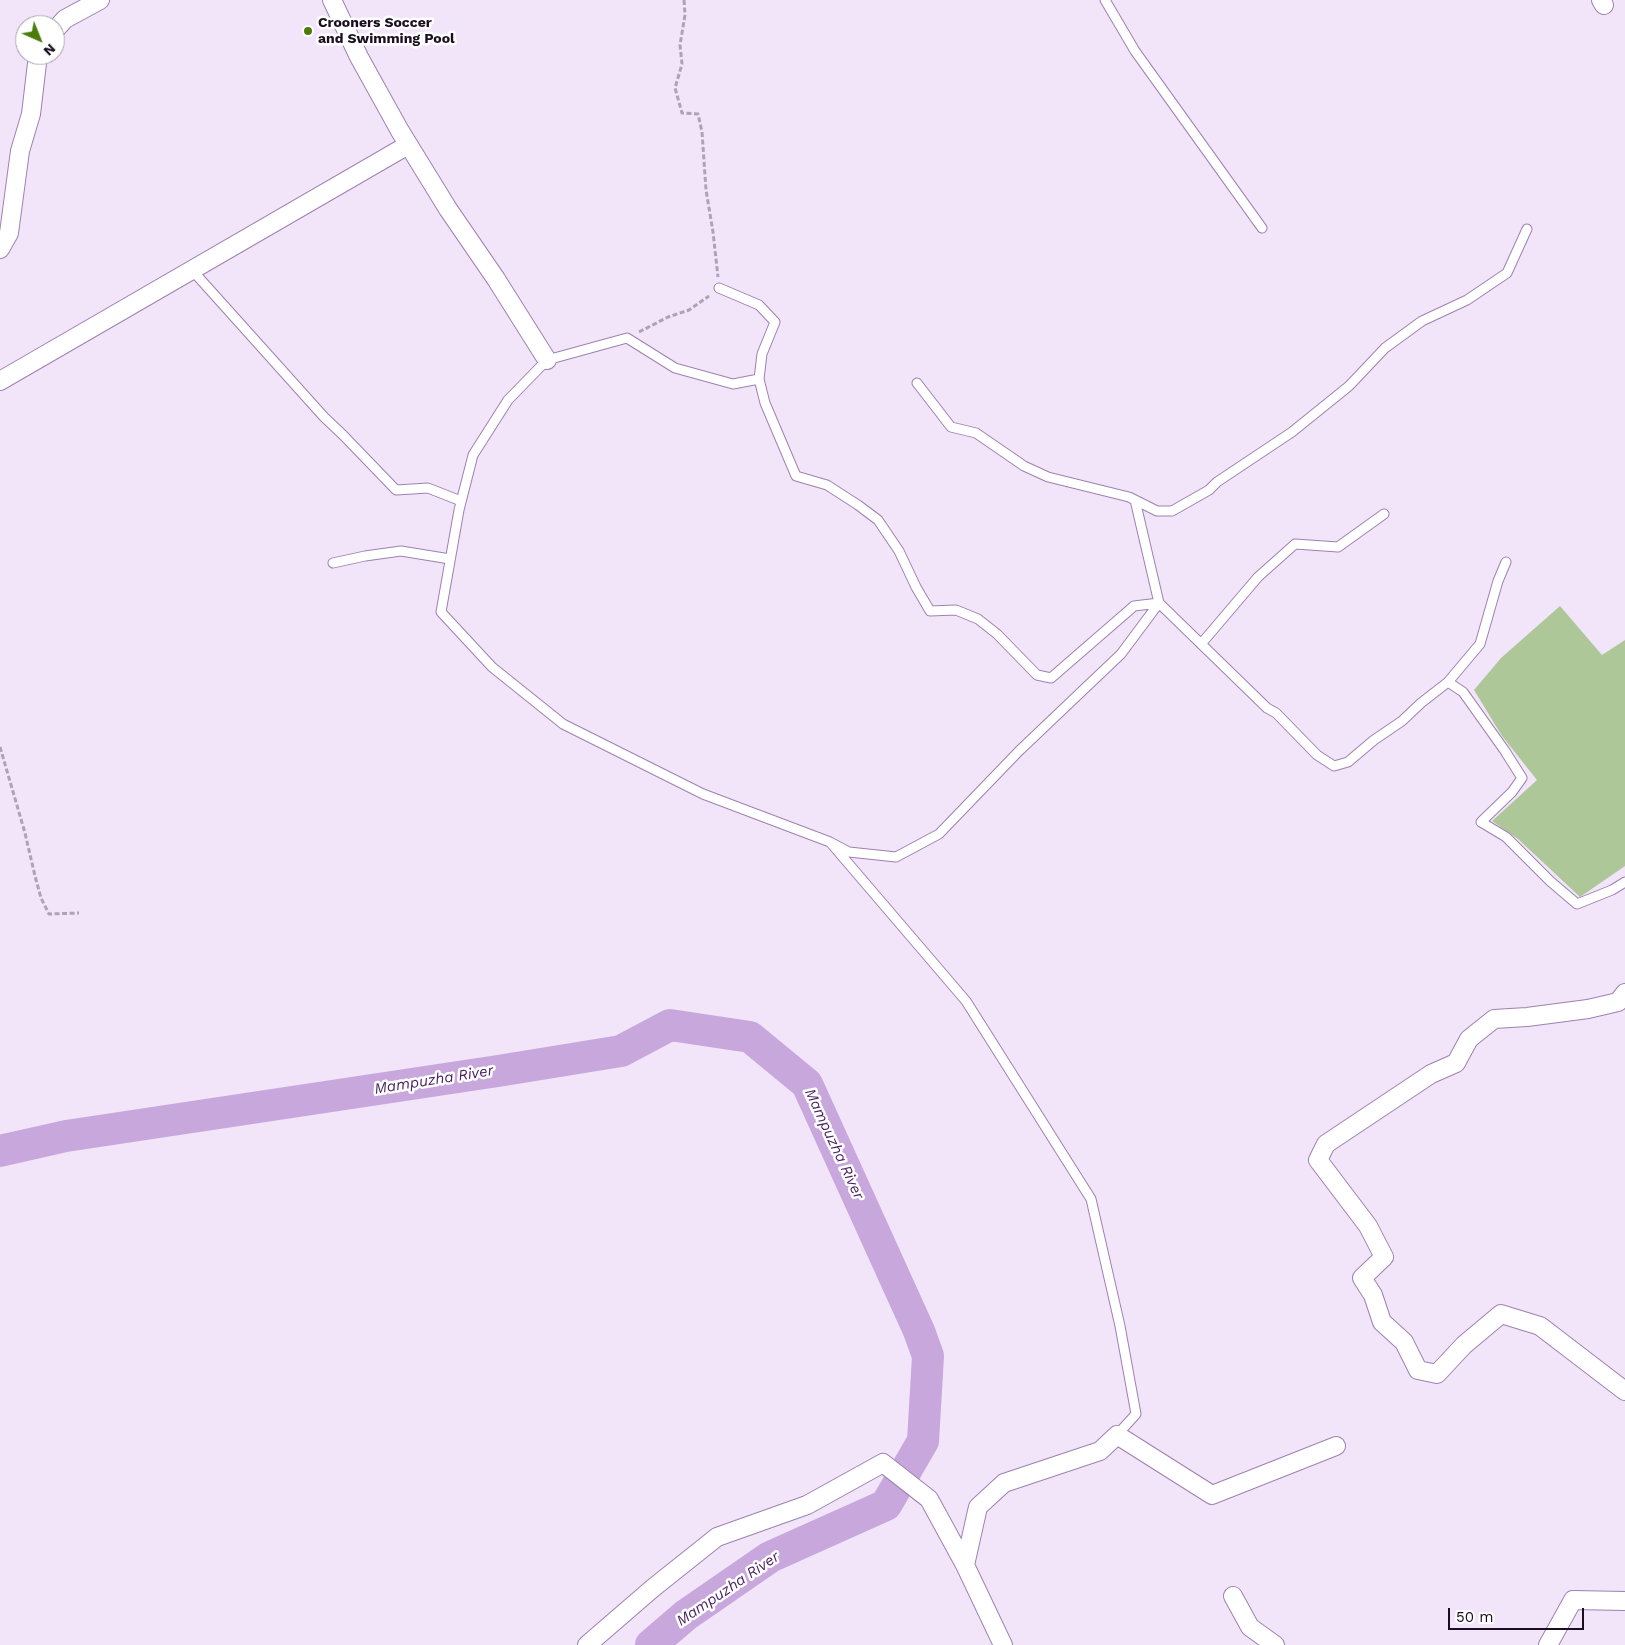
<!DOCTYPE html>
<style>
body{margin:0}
#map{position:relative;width:1625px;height:1645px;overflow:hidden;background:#f2e5fa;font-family:"Work Sans",sans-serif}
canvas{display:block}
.north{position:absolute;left:15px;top:15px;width:50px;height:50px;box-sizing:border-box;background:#fff;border:1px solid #a39fa6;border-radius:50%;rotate:136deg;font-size:14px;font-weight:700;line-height:20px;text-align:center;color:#1a0e20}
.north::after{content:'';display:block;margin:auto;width:18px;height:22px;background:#4b7c0a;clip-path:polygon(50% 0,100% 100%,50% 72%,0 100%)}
.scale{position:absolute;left:1448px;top:1608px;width:136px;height:22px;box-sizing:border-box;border:2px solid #1a0e20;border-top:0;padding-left:6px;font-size:15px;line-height:18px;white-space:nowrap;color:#1a0e20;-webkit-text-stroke:4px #fff;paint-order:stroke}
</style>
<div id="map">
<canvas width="1625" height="1645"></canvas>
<div class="north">N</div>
<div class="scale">50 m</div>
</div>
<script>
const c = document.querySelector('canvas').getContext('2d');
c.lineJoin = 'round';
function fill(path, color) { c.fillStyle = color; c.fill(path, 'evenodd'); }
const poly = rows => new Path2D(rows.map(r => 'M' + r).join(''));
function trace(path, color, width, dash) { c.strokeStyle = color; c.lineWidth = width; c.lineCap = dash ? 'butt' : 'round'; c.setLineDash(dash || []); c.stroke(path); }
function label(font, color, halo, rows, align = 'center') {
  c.font = font + ' "Work Sans",sans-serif'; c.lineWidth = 5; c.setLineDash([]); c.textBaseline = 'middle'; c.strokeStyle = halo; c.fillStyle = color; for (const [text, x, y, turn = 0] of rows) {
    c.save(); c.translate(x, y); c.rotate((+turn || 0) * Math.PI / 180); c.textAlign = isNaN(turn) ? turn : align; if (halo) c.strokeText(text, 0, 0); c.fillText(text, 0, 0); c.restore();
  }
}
const green = poly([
 [1560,606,1602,655,1625,640,1625,866,1580,897,1518,839,1492,821,1537,780,1502,736,1474,690,1501,658]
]);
const river = poly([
 [0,1151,66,1136,498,1071,621,1051,670,1025,750,1037,807,1084,919,1331,928,1356,923,1441,886,1505,770,1557,686,1615,651,1645]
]);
const path = poly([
 [684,0,685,15,680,45,682,64,675,88,682,113,698,114,702,132,706,190,713,232,718,277],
 [639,332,668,317,689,310,709,296],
 [0,747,25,833,35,876,41,898,49,914,79,913]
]);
const service = poly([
 [1105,0,1135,51,1262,228],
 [192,270,324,417,343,435,396,490,428,488,461,501],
 [719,288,759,305,775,322,762,354,759,379,765,403,796,476,827,485,858,505,878,520,899,551,916,587,930,611,956,610,978,619,997,634,1037,675,1051,678,1134,606,1159,603],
 [759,379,733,384,675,368,627,338,547,360,508,400,473,455,459,510,441,612,492,667,563,724,703,794,830,842],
 [917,383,951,427,976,433,1024,466,1048,477,1129,497,1157,511,1172,511,1209,490,1217,482,1292,432,1349,386,1385,348,1422,321,1467,300,1507,273,1527,229],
 [1135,500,1159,603,1267,708,1276,713,1317,755,1334,766,1348,762,1374,740,1402,721,1421,703,1448,682,1480,644,1498,581,1506,562],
 [333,563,365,556,401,551,450,559],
 [1201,644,1258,577,1295,544,1338,547,1384,514],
 [1448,682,1463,692,1505,751,1522,778,1512,792,1481,822,1506,837,1550,881,1577,904,1612,890,1625,882],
 [1117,1435,1136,1414,1120,1326,1091,1199,966,1001,830,842,849,852,896,857,939,834,1019,751,1121,654,1159,603]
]);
const minor = poly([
 [332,0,359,57,400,131,448,209,496,279,547,360],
 [1601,0,1604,5],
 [55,30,65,19,100,0],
 [0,249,9,233,20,151,31,114,38,55],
 [0,381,408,145],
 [1625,993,1618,1002,1588,1009,1527,1017,1494,1019,1469,1039,1456,1063,1431,1074,1326,1144,1318,1160,1368,1226,1384,1257,1362,1278,1373,1295,1382,1322,1404,1342,1418,1370,1437,1374,1464,1345,1501,1314,1540,1326,1625,1391],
 [965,1565,978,1507,1004,1483,1100,1451,1117,1435,1212,1495,1336,1446],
 [1233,1596,1250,1627,1275,1645],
 [587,1645,653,1588,717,1537,807,1505,883,1463,929,1499,965,1565,1003,1645],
 [1548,1645,1573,1600,1625,1601]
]);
const markers = [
 [308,31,5,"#4b7c0a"]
];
const poiNames = [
 ["Crooners Soccer",318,23],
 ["and Swimming Pool",318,39]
];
const waterNames = [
 ["Mampuzha River",434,1080,-9],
 ["Mampuzha River",834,1144,65],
 ["Mampuzha River",728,1589,-34]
];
fill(green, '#adc799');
trace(river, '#c8a8dc', 32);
trace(service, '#9e81b1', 11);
trace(minor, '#9e81b1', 20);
trace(path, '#afa2b7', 3, [5, 2.5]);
trace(service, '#fff', 9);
trace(minor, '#fff', 18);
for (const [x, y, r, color] of markers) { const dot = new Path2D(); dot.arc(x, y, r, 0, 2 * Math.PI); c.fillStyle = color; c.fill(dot); trace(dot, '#fff', 2); }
label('bold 14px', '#1a0e20', '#fff', poiNames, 'left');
label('italic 15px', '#4a2160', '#fff', waterNames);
</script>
